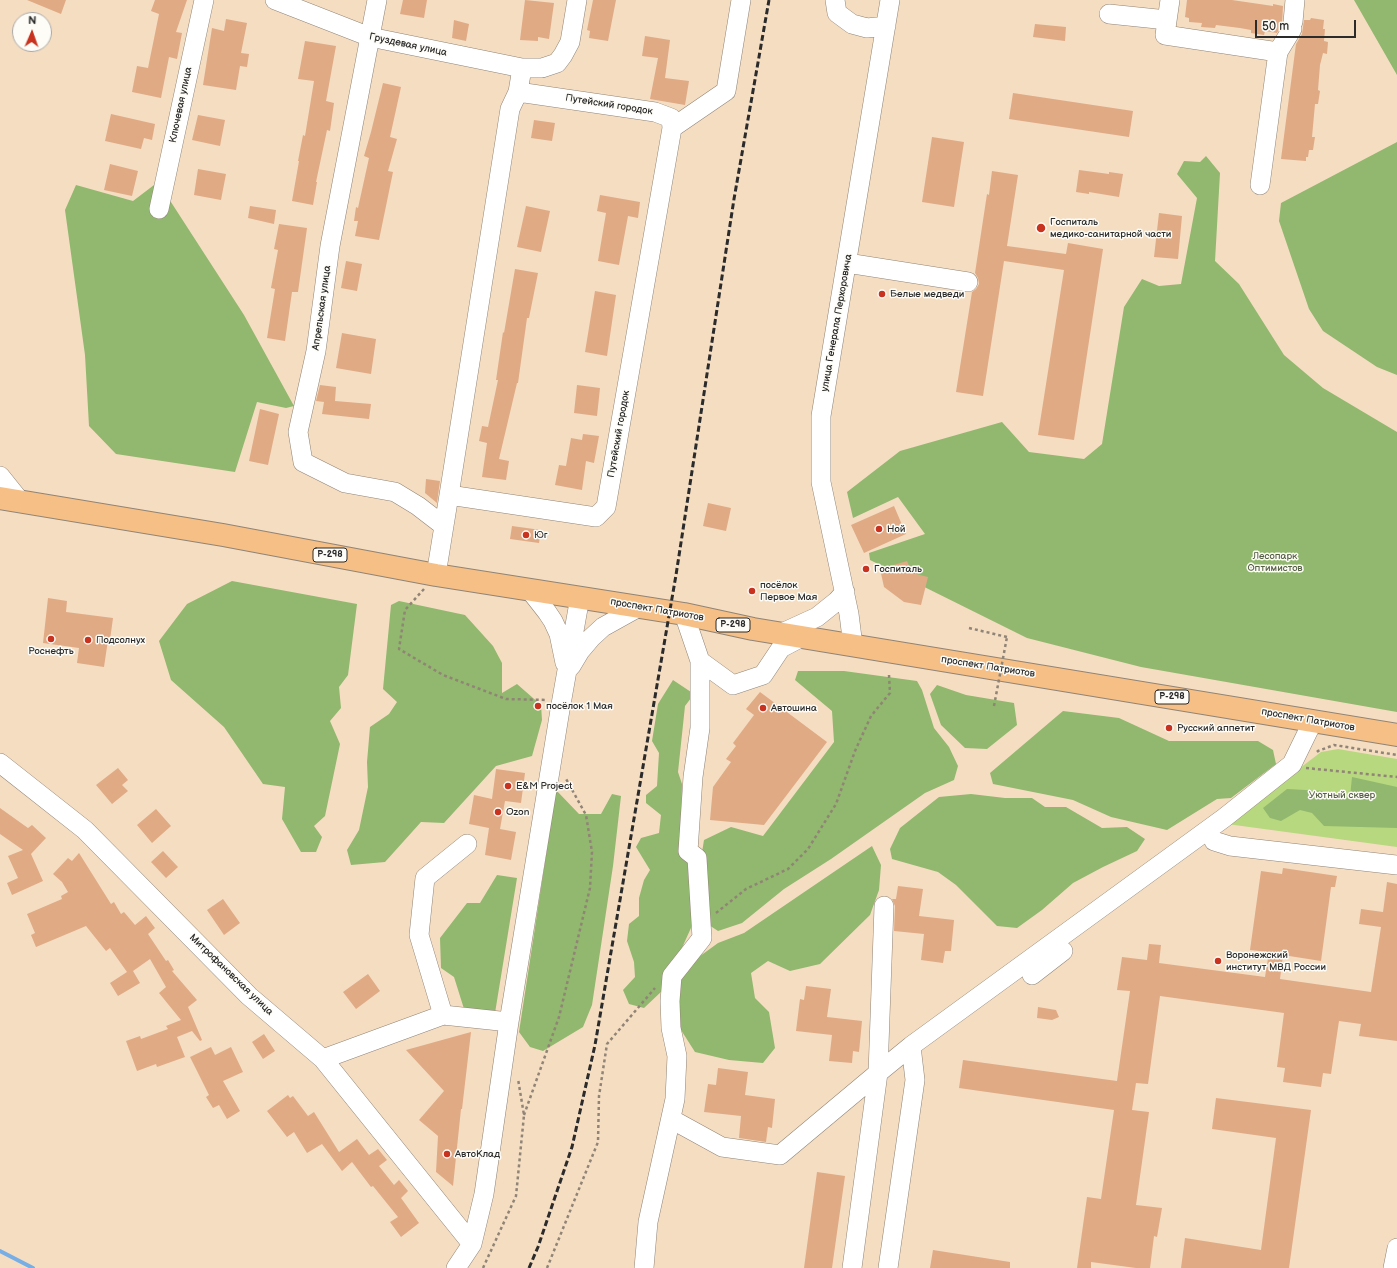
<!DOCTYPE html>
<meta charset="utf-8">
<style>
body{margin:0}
#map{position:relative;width:1397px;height:1268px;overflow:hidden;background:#f5ddc2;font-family:"Balsamiq Sans",sans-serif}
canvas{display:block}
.north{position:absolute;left:12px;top:12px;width:40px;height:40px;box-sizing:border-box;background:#fdfcf7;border:1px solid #a9a8a5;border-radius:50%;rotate:2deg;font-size:11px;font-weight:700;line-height:16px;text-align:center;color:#2b2b2b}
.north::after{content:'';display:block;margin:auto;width:14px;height:18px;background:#c8321e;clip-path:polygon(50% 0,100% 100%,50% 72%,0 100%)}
.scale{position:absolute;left:1255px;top:20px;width:101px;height:18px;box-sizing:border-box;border:2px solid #2b2b2b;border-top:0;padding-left:5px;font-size:12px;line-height:14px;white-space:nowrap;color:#2b2b2b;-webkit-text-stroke:3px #fdfcf7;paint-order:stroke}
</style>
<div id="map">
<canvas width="1397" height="1268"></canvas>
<div class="north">N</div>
<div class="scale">50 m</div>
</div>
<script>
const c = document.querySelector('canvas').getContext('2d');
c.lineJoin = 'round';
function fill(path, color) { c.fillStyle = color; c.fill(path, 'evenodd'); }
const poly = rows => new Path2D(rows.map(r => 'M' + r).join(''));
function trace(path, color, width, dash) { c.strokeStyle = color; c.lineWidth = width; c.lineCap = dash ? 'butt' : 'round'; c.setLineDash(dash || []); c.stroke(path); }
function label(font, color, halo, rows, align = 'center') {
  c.font = font + ' "Balsamiq Sans",sans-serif'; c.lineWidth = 3; c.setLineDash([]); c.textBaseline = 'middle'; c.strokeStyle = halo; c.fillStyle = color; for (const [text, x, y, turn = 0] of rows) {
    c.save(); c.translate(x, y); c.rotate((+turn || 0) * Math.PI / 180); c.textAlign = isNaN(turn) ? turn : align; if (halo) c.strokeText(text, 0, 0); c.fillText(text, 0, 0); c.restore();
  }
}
const green = poly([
 [1338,749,1397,759,1397,847,1227,824,1321,752]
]);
const forest = poly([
 [1354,0,1397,0,1397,75],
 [1397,142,1397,375,1377,367,1323,331,1309,309,1279,221,1281,203],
 [1206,156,1220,173,1215,261,1239,284,1284,355,1323,388,1397,432,1397,712,1141,667,1027,638,870,560,869,553,925,534,898,497,853,518,847,492,900,451,1002,422,1029,452,1084,459,1102,444,1124,307,1142,279,1159,286,1181,284,1197,198,1177,174,1184,161,1200,162],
 [158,182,244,315,294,406,286,408,257,402,235,472,116,454,89,426,85,355,65,210,76,185,133,201],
 [232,581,357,604,348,675,339,687,341,708,330,721,340,744,325,816,314,826,322,837,316,852,301,852,282,819,285,787,263,784,224,727,171,680,159,641,187,604],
 [399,601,465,615,493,646,502,663,502,693,517,684,541,705,542,720,532,756,496,766,444,823,421,822,385,862,351,865,347,850,359,830,368,787,367,762,370,727,389,714,397,702,383,689,391,605],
 [798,671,844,671,917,681,922,690,934,728,949,747,958,766,954,780,925,793,831,859,784,889,742,923,718,931,706,923,700,865,704,840,731,827,763,836,834,742,832,711,795,680],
 [673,680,694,694,685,706,678,772,682,784,681,850,695,863,695,919,663,990,644,1008,629,1004,623,990,635,977,634,962,627,941,629,924,639,916,639,898,644,880,650,870,636,847,641,838,659,833,661,815,646,803,646,795,657,786,659,753,652,741,658,704],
 [937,685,966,695,1014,703,1017,725,987,749,965,748,941,725,930,694],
 [1063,711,1119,718,1169,741,1258,741,1273,750,1276,764,1231,798,1217,799,1167,830,1111,817,1073,800,993,784,990,773],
 [1352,777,1397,787,1397,828,1324,826,1312,813,1300,810,1281,821,1270,818,1263,808,1287,789,1324,791,1350,797],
 [556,790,579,814,601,814,612,794,621,796,613,866,592,1005,583,1027,543,1051,530,1047,519,1032],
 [971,794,1005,798,1032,798,1045,807,1066,807,1102,828,1127,827,1145,839,1137,851,1103,867,1073,883,1042,910,1017,928,997,926,956,885,938,872,892,859,890,849,900,828,939,797],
 [872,846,881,865,879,890,870,915,820,964,790,971,768,961,751,973,755,998,769,1012,775,1048,763,1063,729,1060,695,1052,681,1030,673,1007,681,970,718,943,744,933],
 [497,875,517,878,495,1013,465,1012,454,977,441,968,440,938,467,903,480,903]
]);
const stream = poly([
 [0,1251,33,1268]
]);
const building = poly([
 [27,0,66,0,61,14],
 [155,0,187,0,176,32,182,33,177,59,169,57,161,98,132,92,137,66,148,68,159,14,151,11],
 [403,0,427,0,424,18,400,14],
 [525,0,554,3,549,39,538,37,538,41,520,40],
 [593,0,616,0,608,41,589,38,590,31,587,30],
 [1187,0,1232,0,1273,6,1273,4,1283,6,1282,24,1277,33,1265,31,1264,35,1251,33,1251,30,1240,28,1216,25,1215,28,1201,27,1202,23,1189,22,1189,18,1185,17],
 [1311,18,1324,20,1323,29,1325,29,1324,41,1328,42,1327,54,1323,53,1320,65,1318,90,1320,91,1318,104,1315,104,1312,137,1315,137,1313,150,1309,150,1308,157,1306,157,1306,161,1281,159,1296,44,1302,34,1304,20,1310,20],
 [226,19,247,23,241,53,249,54,247,67,240,66,236,90,203,85,212,28,224,31],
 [454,20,469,24,466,41,452,38],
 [1035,24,1066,27,1065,41,1033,37],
 [645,36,670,40,665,78,689,81,685,105,650,99,658,58,642,56],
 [305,41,336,46,326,101,334,103,330,131,327,130,316,182,317,182,313,205,292,201,299,161,298,161,303,135,305,136,314,81,298,79],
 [383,83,401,87,390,137,397,139,388,171,393,172,379,240,355,236,358,221,354,221,356,207,358,208,369,158,364,156,371,132],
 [1013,93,1133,111,1129,137,1009,119],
 [111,114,155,124,152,140,144,138,141,149,105,141],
 [198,115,225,120,220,146,192,140],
 [534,120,555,123,552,141,531,138],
 [932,137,964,142,954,207,922,202],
 [110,164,138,171,132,196,104,190],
 [198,169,226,174,221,200,194,195],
 [1079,170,1109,174,1109,172,1123,174,1119,197,1089,192,1089,194,1076,192],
 [992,171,1018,175,1007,246,1066,254,1068,243,1103,249,1074,440,1038,435,1064,270,1004,261,983,396,956,392,972,292,976,289,979,284,978,278,975,273,987,194,989,195],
 [600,195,640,202,638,218,628,216,619,265,598,261,606,213,597,211],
 [250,206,276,210,274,224,248,218],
 [526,206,550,211,541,252,517,247],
 [1159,213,1182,216,1178,259,1154,257],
 [279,224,307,228,298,292,292,292,285,341,267,338,275,289,271,288,278,250,274,249],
 [346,261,362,264,357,291,341,288],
 [515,269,538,273,529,318,527,318,518,383,517,383,499,459,509,461,506,480,482,477,487,443,479,441,482,426,488,427,498,380,496,380,503,332,504,333],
 [595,291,616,295,607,356,585,352],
 [342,333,376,339,371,374,336,368],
 [320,385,336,387,335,401,371,404,369,419,322,414,324,402,316,401],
 [577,385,600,388,597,416,574,413],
 [260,409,279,414,268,465,249,461],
 [583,434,599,436,594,463,586,461,582,490,555,485,559,465,566,466,571,438,582,440],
 [426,479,440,481,437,503,425,493],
 [708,503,731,508,726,531,703,526],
 [894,506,906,534,864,553,851,525],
 [512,526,541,530,539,543,510,539],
 [907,561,912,573,928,577,921,605,904,602,884,587,880,569],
 [48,598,67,601,66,612,113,618,110,640,108,640,104,667,77,663,79,648,43,643],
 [760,692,827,742,764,825,710,820,713,787,731,762,726,759,736,746,733,743,754,715,746,709],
 [118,768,128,780,122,785,128,791,112,804,96,785],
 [496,769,525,773,521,803,505,801,500,829,516,832,511,860,485,855,489,828,469,824,474,795,492,799],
 [0,808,28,828,32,825,46,838,31,854,43,881,12,895,7,883,18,878,8,856,23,850,0,834],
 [156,809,171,826,152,843,137,825],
 [163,851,178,867,166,878,151,862],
 [79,853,111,904,114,902,121,914,124,912,135,925,146,916,155,928,148,934,166,961,168,960,174,970,172,971,197,1000,188,1007,202,1040,200,1041,192,1031,177,1037,185,1057,157,1067,156,1064,137,1071,126,1041,140,1036,141,1039,168,1029,166,1026,181,1020,159,993,166,987,150,959,133,971,140,983,118,996,110,983,127,972,110,948,106,951,86,926,36,947,31,935,35,933,27,914,62,899,61,896,68,892,62,882,53,874,68,858,72,861],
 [1283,868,1337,876,1335,887,1331,887,1321,961,1283,955,1280,979,1371,992,1381,927,1359,924,1361,909,1383,912,1387,882,1397,884,1397,1041,1359,1036,1361,1024,1339,1021,1331,1074,1323,1073,1321,1087,1283,1082,1285,1068,1277,1067,1284,1013,1160,996,1148,1084,1136,1083,1132,1110,1149,1112,1136,1205,1162,1208,1157,1237,1154,1236,1150,1268,1136,1268,1091,1262,1091,1268,1077,1268,1087,1197,1101,1199,1114,1110,959,1088,963,1060,1117,1081,1130,991,1117,990,1122,957,1147,960,1149,944,1161,945,1159,963,1265,977,1269,952,1250,950,1261,871,1282,874],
 [898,886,923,889,919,916,954,920,951,951,945,951,943,963,921,960,924,934,894,931,895,906,892,899,896,899],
 [223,899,240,923,224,935,207,910],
 [368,974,380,991,356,1009,343,992],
 [806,986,831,989,827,1017,862,1021,859,1052,853,1051,852,1063,829,1061,832,1035,796,1031,800,999,804,1000],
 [1038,1007,1056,1010,1059,1017,1052,1020,1037,1018],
 [471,1032,462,1109,461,1109,453,1186,436,1172,438,1136,419,1120,444,1091,406,1050],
 [264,1034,275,1051,263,1059,252,1042],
 [211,1047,215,1055,231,1047,243,1072,223,1081,240,1111,227,1119,219,1105,213,1108,206,1097,209,1095,190,1057],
 [718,1068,748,1072,745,1095,775,1099,772,1128,768,1127,766,1142,739,1138,741,1116,704,1112,708,1084,716,1085],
 [288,1095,290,1098,293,1096,308,1116,314,1112,339,1152,357,1139,369,1155,378,1149,387,1160,379,1166,394,1185,399,1180,408,1191,401,1198,419,1223,401,1237,390,1222,398,1217,373,1186,371,1187,352,1162,342,1171,322,1144,307,1153,294,1132,287,1137,267,1111],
 [1216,1098,1311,1110,1289,1268,1181,1268,1185,1238,1261,1250,1276,1138,1212,1129],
 [817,1172,845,1176,832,1268,804,1268],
 [933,1250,1010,1262,1010,1268,930,1268]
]);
const path = poly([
 [424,589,405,610,399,649,443,675,506,699,547,700],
 [969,628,1007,637],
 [1317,752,1318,751,1334,745,1397,755],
 [1306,768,1397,777],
 [716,913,746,889,788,869,808,849,836,804,855,751,871,716,890,693,889,675],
 [524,1115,559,1017,590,888,592,852,586,815,565,777],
 [483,1268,516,1196,524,1115,518,1079],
 [547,1268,598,1142,599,1096,607,1044,655,988]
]);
const minor = poly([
 [275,0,370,37,522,68,542,68,557,63,563,55,570,42,577,0],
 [377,0,330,246,316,351,298,432,303,462,345,483,395,492,418,506,444,526],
 [835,0,837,13,852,24,867,28,886,26],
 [1170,0,1165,35,1278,52,1260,185],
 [1109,14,1167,20],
 [1293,22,1295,0],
 [1278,52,1292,29],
 [672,128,726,91,741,0],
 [159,209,204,0],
 [847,263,968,282],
 [0,476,20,501],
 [449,495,510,109,518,92,522,68],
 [436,575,449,495,596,517,606,507,672,128,671,118,655,112,518,92],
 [529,589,547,612,553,621,559,634,565,663],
 [684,614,700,661,733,685,763,675,781,648,802,637],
 [782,633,817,617,837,601,845,592],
 [853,646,849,614,821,482,821,416,890,0],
 [571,666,580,651,591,638,603,627,639,607],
 [0,763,85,830,249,996,323,1059,472,1244],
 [1214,841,1230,846,1397,865],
 [1032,975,1063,951],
 [443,1015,419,935,425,878,467,844],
 [323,1059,443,1015,509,1022],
 [671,1119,722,1147,780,1155,878,1073,884,906],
 [456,1268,472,1244,484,1194,509,1022,560,710,580,597],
 [644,1268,648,1222,675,1099,677,1056,671,1028,670,1001,672,976,702,938,697,858,688,851,693,777,700,728,700,661],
 [852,1268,878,1073,911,1046,1224,818,1292,764,1313,721],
 [888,1268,915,1080,911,1046],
 [1393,1268,1397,1248]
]);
const highway = poly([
 [0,498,223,535,436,575,684,614,753,629,1397,735]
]);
const rail = poly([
 [529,1268,538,1247,572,1147,595,1045,676,575,734,199,769,0]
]);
const pathBridge = poly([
 [994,706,1007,637]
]);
const markers = [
 [1041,228,5,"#c8321e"],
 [882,294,4,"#c8321e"],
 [879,529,4,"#c8321e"],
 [526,535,4,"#c8321e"],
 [866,569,4,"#c8321e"],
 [752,591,4,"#c8321e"],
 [51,639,4,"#c8321e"],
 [88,640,4,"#c8321e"],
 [538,706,4,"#c8321e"],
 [763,708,4,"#c8321e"],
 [1169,728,4,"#c8321e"],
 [508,786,4,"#c8321e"],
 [498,812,4,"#c8321e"],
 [1218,961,4,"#c8321e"],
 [447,1154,4,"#c8321e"]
];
const shields = [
 [330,555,34],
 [733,625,34],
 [1172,697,34]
];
const shieldNames = [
 ["Р-298",330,555],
 ["Р-298",733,625],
 ["Р-298",1172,697]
];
const streetNames = [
 ["Груздевая улица",408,45,12],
 ["Ключевая улица",181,105,-78],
 ["Путейский городок",609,105,9],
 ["Апрельская улица",322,308,-82],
 ["улица Генерала Перхоровича",837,323,-80],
 ["Путейский городок",619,434,-80],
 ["проспект Патриотов",657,610,10],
 ["проспект Патриотов",988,667,9],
 ["проспект Патриотов",1308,720,10],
 ["Митрофановская улица",231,975,44]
];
const poiNames = [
 ["Госпиталь",1050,222],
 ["медико-санитарной части",1050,234],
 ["Белые медведи",890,294],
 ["Ной",887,529],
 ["Юг",534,535],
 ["Госпиталь",874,569],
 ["посёлок",760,585],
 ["Первое Мая",760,597],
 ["Подсолнух",96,640],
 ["Роснефть",51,651,"center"],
 ["посёлок 1 Мая",546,706],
 ["Автошина",771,708],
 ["Русский аппетит",1177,728],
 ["E&M Project",516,786],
 ["Ozon",506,812],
 ["Воронежский",1226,955],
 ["институт МВД России",1226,967],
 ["АвтоКлад",455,1154]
];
const parkNames = [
 ["Лесопарк",1275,556],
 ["Оптимистов",1275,568],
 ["Уютный сквер",1342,795]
];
fill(green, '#b7d87f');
fill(forest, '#91b86e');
trace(stream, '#77aee6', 4);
fill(building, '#e0aa85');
trace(minor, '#908476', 20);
trace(highway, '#908476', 24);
trace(path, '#908476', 2.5, [3, 3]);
trace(minor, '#fff', 19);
trace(highway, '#f5bf86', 22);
trace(rail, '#2b2b2b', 3, [6, 3]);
trace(pathBridge, '#908476', 2.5, [3, 3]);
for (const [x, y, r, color] of markers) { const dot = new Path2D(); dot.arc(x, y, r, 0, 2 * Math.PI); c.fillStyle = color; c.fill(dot); trace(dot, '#fdfcf7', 1.5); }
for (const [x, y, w] of shields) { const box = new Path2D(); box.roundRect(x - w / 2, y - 7, w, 14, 3); c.fillStyle = '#fdfcf7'; c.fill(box); trace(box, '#2b2b2b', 1); }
label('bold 9px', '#2b2b2b', null, shieldNames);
label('10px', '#2b2b2b', '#fdfcf7', streetNames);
label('10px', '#2b2b2b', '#fdfcf7', poiNames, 'left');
label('10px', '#555f44', '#fdfcf7', parkNames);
</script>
